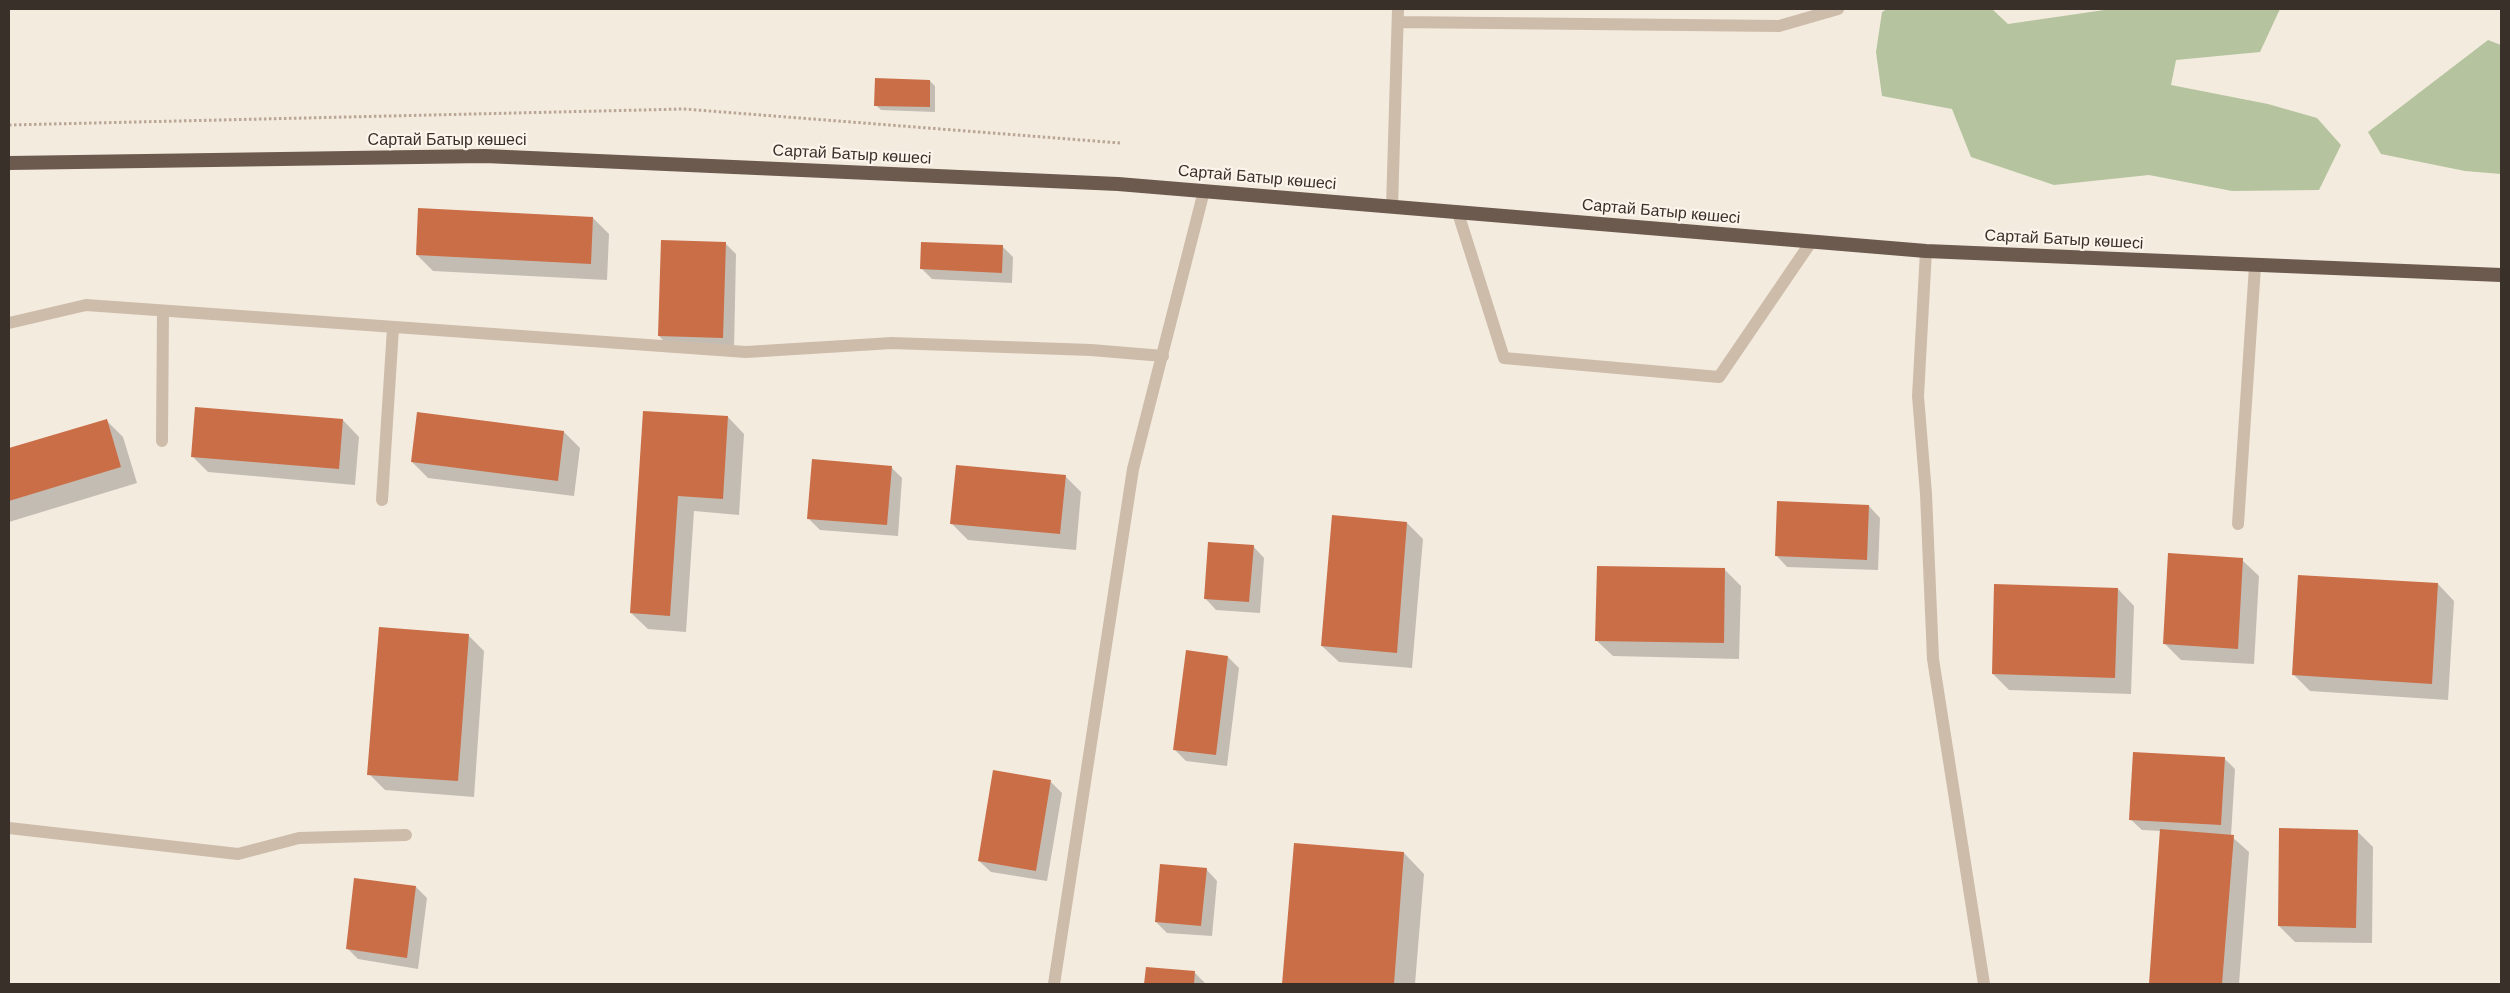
<!DOCTYPE html>
<meta charset="utf-8">
<style>
body{margin:0}
#map{position:relative;width:2510px;height:993px;overflow:hidden;background:#f4ebdf;font-family:Arial,sans-serif}
canvas{display:block}
.frame{position:absolute;inset:0;border:10px solid #3a302a;pointer-events:none}
</style>
<div id="map">
<canvas width="2510" height="993"></canvas>
<div class="frame"></div>
</div>
<script>
const c = document.querySelector('canvas').getContext('2d');
c.lineJoin = 'round';
function fill(path, color) { c.fillStyle = color; c.fill(path, 'evenodd'); }
const poly = rows => new Path2D(rows.map(r => 'M' + r).join(''));
function trace(path, color, width, dash) { c.strokeStyle = color; c.lineWidth = width; c.lineCap = dash ? 'butt' : 'round'; c.setLineDash(dash || []); c.stroke(path); }
function label(font, color, halo, rows, align = 'center') {
  c.font = font + ' Arial,sans-serif'; c.lineWidth = 4.5; c.setLineDash([]); c.textBaseline = 'middle'; c.strokeStyle = halo; c.fillStyle = color; for (const [text, x, y, turn = 0] of rows) {
    c.save(); c.translate(x, y); c.rotate((+turn || 0) * Math.PI / 180); c.textAlign = isNaN(turn) ? turn : align; if (halo) c.strokeText(text, 0, 0); c.fillText(text, 0, 0); c.restore();
  }
}
const green = poly([
 [1887,9,1992,9,2008,24,2111,9,2280,9,2260,52,2176,60,2171,85,2268,104,2317,118,2341,145,2319,190,2232,191,2149,175,2054,185,1971,157,1952,109,1882,96,1876,52,1882,12],
 [2488,40,2501,45,2501,174,2465,171,2381,154,2368,132]
]);
const shadow = poly([
 [930,81,935,86,935,112,881,110,876,105],
 [593,218,609,234,607,280,433,271,417,255],
 [725,243,736,254,734,349,670,347,659,336],
 [1002,246,1013,257,1012,283,932,279,921,268],
 [644,412,728,417,744,434,739,515,694,511,686,632,648,629,631,613],
 [343,420,359,437,355,485,208,472,192,456],
 [107,421,123,437,137,483,9,522,9,450],
 [564,432,580,448,574,496,428,478,412,462],
 [891,467,902,478,898,536,820,530,809,519],
 [1065,476,1081,492,1076,550,968,540,952,524],
 [1869,506,1880,518,1878,570,1787,567,1776,555],
 [1407,523,1423,539,1412,668,1339,662,1322,646],
 [1253,546,1264,558,1260,613,1216,610,1205,598],
 [2242,560,2259,576,2254,664,2181,660,2164,643],
 [1725,570,1741,586,1739,659,1613,656,1596,640],
 [2438,584,2454,601,2448,700,2310,691,2294,675],
 [2118,589,2134,606,2131,694,2009,690,1993,674],
 [468,635,484,651,474,797,385,790,369,774],
 [1228,657,1239,668,1227,766,1186,761,1175,750],
 [2224,758,2235,769,2231,836,2249,852,2239,984,2150,984,2161,831,2142,830,2130,819],
 [994,772,1051,782,1062,793,1047,881,991,872,979,861],
 [2357,831,2373,847,2372,943,2295,942,2279,926],
 [1295,844,1404,853,1424,874,1415,984,1284,984],
 [1206,869,1217,881,1212,936,1167,933,1156,922],
 [416,887,427,898,418,969,358,959,347,948],
 [1147,968,1195,973,1206,984,1145,984]
]);
const building = poly([
 [875,78,930,80,930,107,874,106],
 [418,208,593,217,591,264,416,255],
 [661,240,726,242,723,338,658,336],
 [921,242,1003,245,1002,273,920,269],
 [195,407,343,419,339,469,191,457],
 [643,411,728,416,723,499,678,496,670,616,630,613],
 [417,412,564,431,558,481,411,462],
 [107,419,121,467,9,501,9,448],
 [812,459,892,466,887,525,807,519],
 [956,465,1066,475,1060,534,950,524],
 [1777,501,1869,505,1867,560,1775,556],
 [1332,515,1407,522,1397,653,1321,646],
 [1208,542,1254,545,1249,602,1204,599],
 [2168,553,2243,558,2238,649,2163,644],
 [1597,566,1725,568,1724,643,1595,641],
 [2298,575,2438,583,2432,684,2292,675],
 [1994,584,2118,588,2115,678,1992,674],
 [379,627,469,634,458,781,367,775],
 [1186,650,1228,656,1216,755,1173,750],
 [2133,752,2225,757,2221,825,2129,820],
 [993,770,1051,780,1036,871,978,861],
 [2279,828,2358,830,2356,928,2278,926],
 [2160,829,2234,835,2222,984,2149,984],
 [1294,843,1404,852,1394,984,1282,984],
 [1160,864,1207,868,1201,926,1155,922],
 [354,878,416,886,407,958,346,949],
 [1146,967,1195,971,1194,984,1144,984]
]);
const path = poly([
 [9,125,684,109,1120,143]
]);
const service = poly([
 [1398,22,1779,26,1838,9],
 [1392,207,1398,9],
 [1458,213,1504,358,1719,377,1811,242],
 [1926,251,1918,396,1926,494,1933,659,1984,984],
 [9,323,86,305,746,352,892,343,1091,350,1163,356],
 [162,441,163,311],
 [382,500,393,328],
 [2238,524,2255,266],
 [9,828,238,854,299,838,406,835],
 [1054,984,1133,469,1204,191]
]);
const trunk = poly([
 [9,163,485,156,1118,184,1926,251,2501,275]
]);
const streetNames = [
 ["Сартай Батыр көшесі",447,141],
 ["Сартай Батыр көшесі",852,155,3],
 ["Сартай Батыр көшесі",1257,178,5],
 ["Сартай Батыр көшесі",1661,212,5],
 ["Сартай Батыр көшесі",2064,240,3]
];
fill(green, '#b5c49e');
fill(shadow, '#0003');
fill(building, '#ca6e47');
trace(path, '#b9a694', 3, [2.5, 2.5]);
trace(service, '#cdbcaa', 12);
trace(trunk, '#6c5a4e', 14);
label('16px', '#3a302a', '#fbf5ec', streetNames);
</script>
